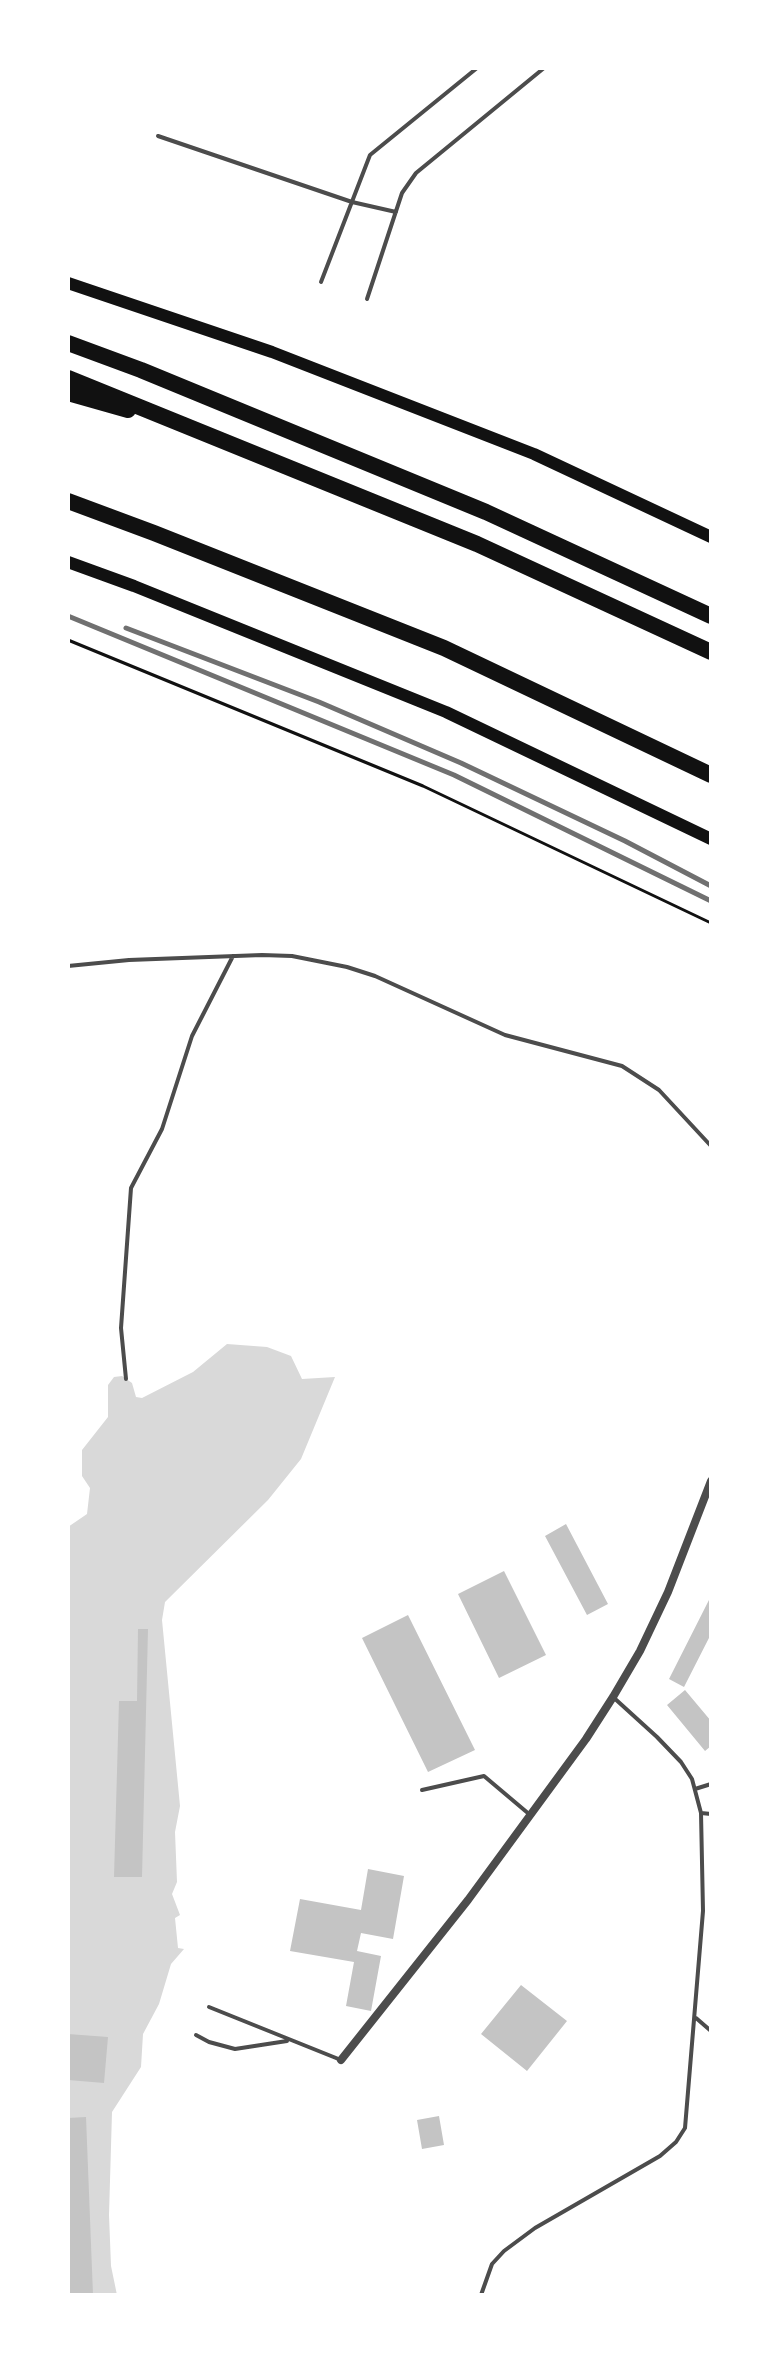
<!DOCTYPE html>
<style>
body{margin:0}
#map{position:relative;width:779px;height:2363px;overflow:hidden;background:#fff;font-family:"DejaVu Sans",sans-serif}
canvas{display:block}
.frame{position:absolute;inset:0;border:70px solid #fff;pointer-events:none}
</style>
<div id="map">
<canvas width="779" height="2363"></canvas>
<div class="frame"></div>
</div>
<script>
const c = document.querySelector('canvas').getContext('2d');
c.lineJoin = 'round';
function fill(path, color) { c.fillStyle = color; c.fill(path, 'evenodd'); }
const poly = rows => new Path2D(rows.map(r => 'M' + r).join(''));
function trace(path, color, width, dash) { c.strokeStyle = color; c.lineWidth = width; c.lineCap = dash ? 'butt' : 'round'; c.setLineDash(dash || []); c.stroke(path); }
const water = poly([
 [227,1344,267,1347,291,1356,302,1379,335,1377,301,1459,268,1500,165,1602,162,1620,180,1806,175,1832,177,1882,172,1894,180,1915,175,1918,178,1948,184,1949,171,1964,159,2004,143,2034,141,2067,112,2112,109,2215,111,2266,117,2295,68,2295,68,1527,87,1514,90,1488,82,1476,82,1450,108,1417,108,1385,114,1377,122,1376,132,1383,136,1397,142,1398,193,1372]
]);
const building = poly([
 [566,1524,608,1604,587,1615,545,1536],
 [504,1571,546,1655,499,1678,458,1594],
 [711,1596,711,1634,684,1687,669,1679],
 [408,1615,475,1750,428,1772,362,1638],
 [138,1629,148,1629,142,1877,114,1877,119,1701,137,1701],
 [685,1690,711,1721,711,1746,705,1751,667,1705],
 [368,1869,404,1876,393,1939,361,1933,357,1951,381,1956,371,2011,346,2006,354,1962,290,1951,300,1899,361,1910],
 [521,1985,567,2021,527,2071,481,2034],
 [68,2034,108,2037,104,2083,68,2080],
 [439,2116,444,2145,422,2149,417,2120],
 [86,2117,93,2295,68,2295,68,2118]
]);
const path = poly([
 [68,640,423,786,711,923]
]);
const service = poly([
 [158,136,352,202,396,212],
 [321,282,370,155,477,68],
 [367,299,402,193,416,173,544,68],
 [68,966,129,960,262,955,292,956,347,967,375,976,505,1035,622,1066,659,1090,711,1146],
 [126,1379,121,1328,131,1188,162,1129,192,1036,233,956],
 [695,1789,711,1784],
 [422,1790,484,1776,529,1814],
 [701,1813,711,1814],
 [209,2007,341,2060],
 [696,2018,711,2031],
 [196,2035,209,2042,235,2049,287,2041],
 [481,2295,492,2264,504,2251,535,2228,660,2156,676,2142,685,2128,703,1911,701,1813,692,1779,681,1762,657,1737,613,1697]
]);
const minor = poly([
 [341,2060,468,1900,586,1739,613,1697,640,1651,668,1592,711,1481]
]);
const secondary = poly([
 [68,283,272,352,534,454,711,537],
 [68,562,134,586,446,712,711,839]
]);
const motorway = poly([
 [68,343,141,370,486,512,711,616],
 [68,378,477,544,711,652],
 [68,393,128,410],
 [68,501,154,533,444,648,711,775]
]);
const rail = poly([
 [68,616,454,775,711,901],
 [126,628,319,702,461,763,625,841,711,886]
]);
fill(water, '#d9d9d9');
fill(building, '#c4c4c4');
trace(path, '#111', 3);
trace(service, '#4c4c4c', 4);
trace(minor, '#4c4c4c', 8);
trace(secondary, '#111', 12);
trace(motorway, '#111', 16);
trace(rail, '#707070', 5);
</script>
